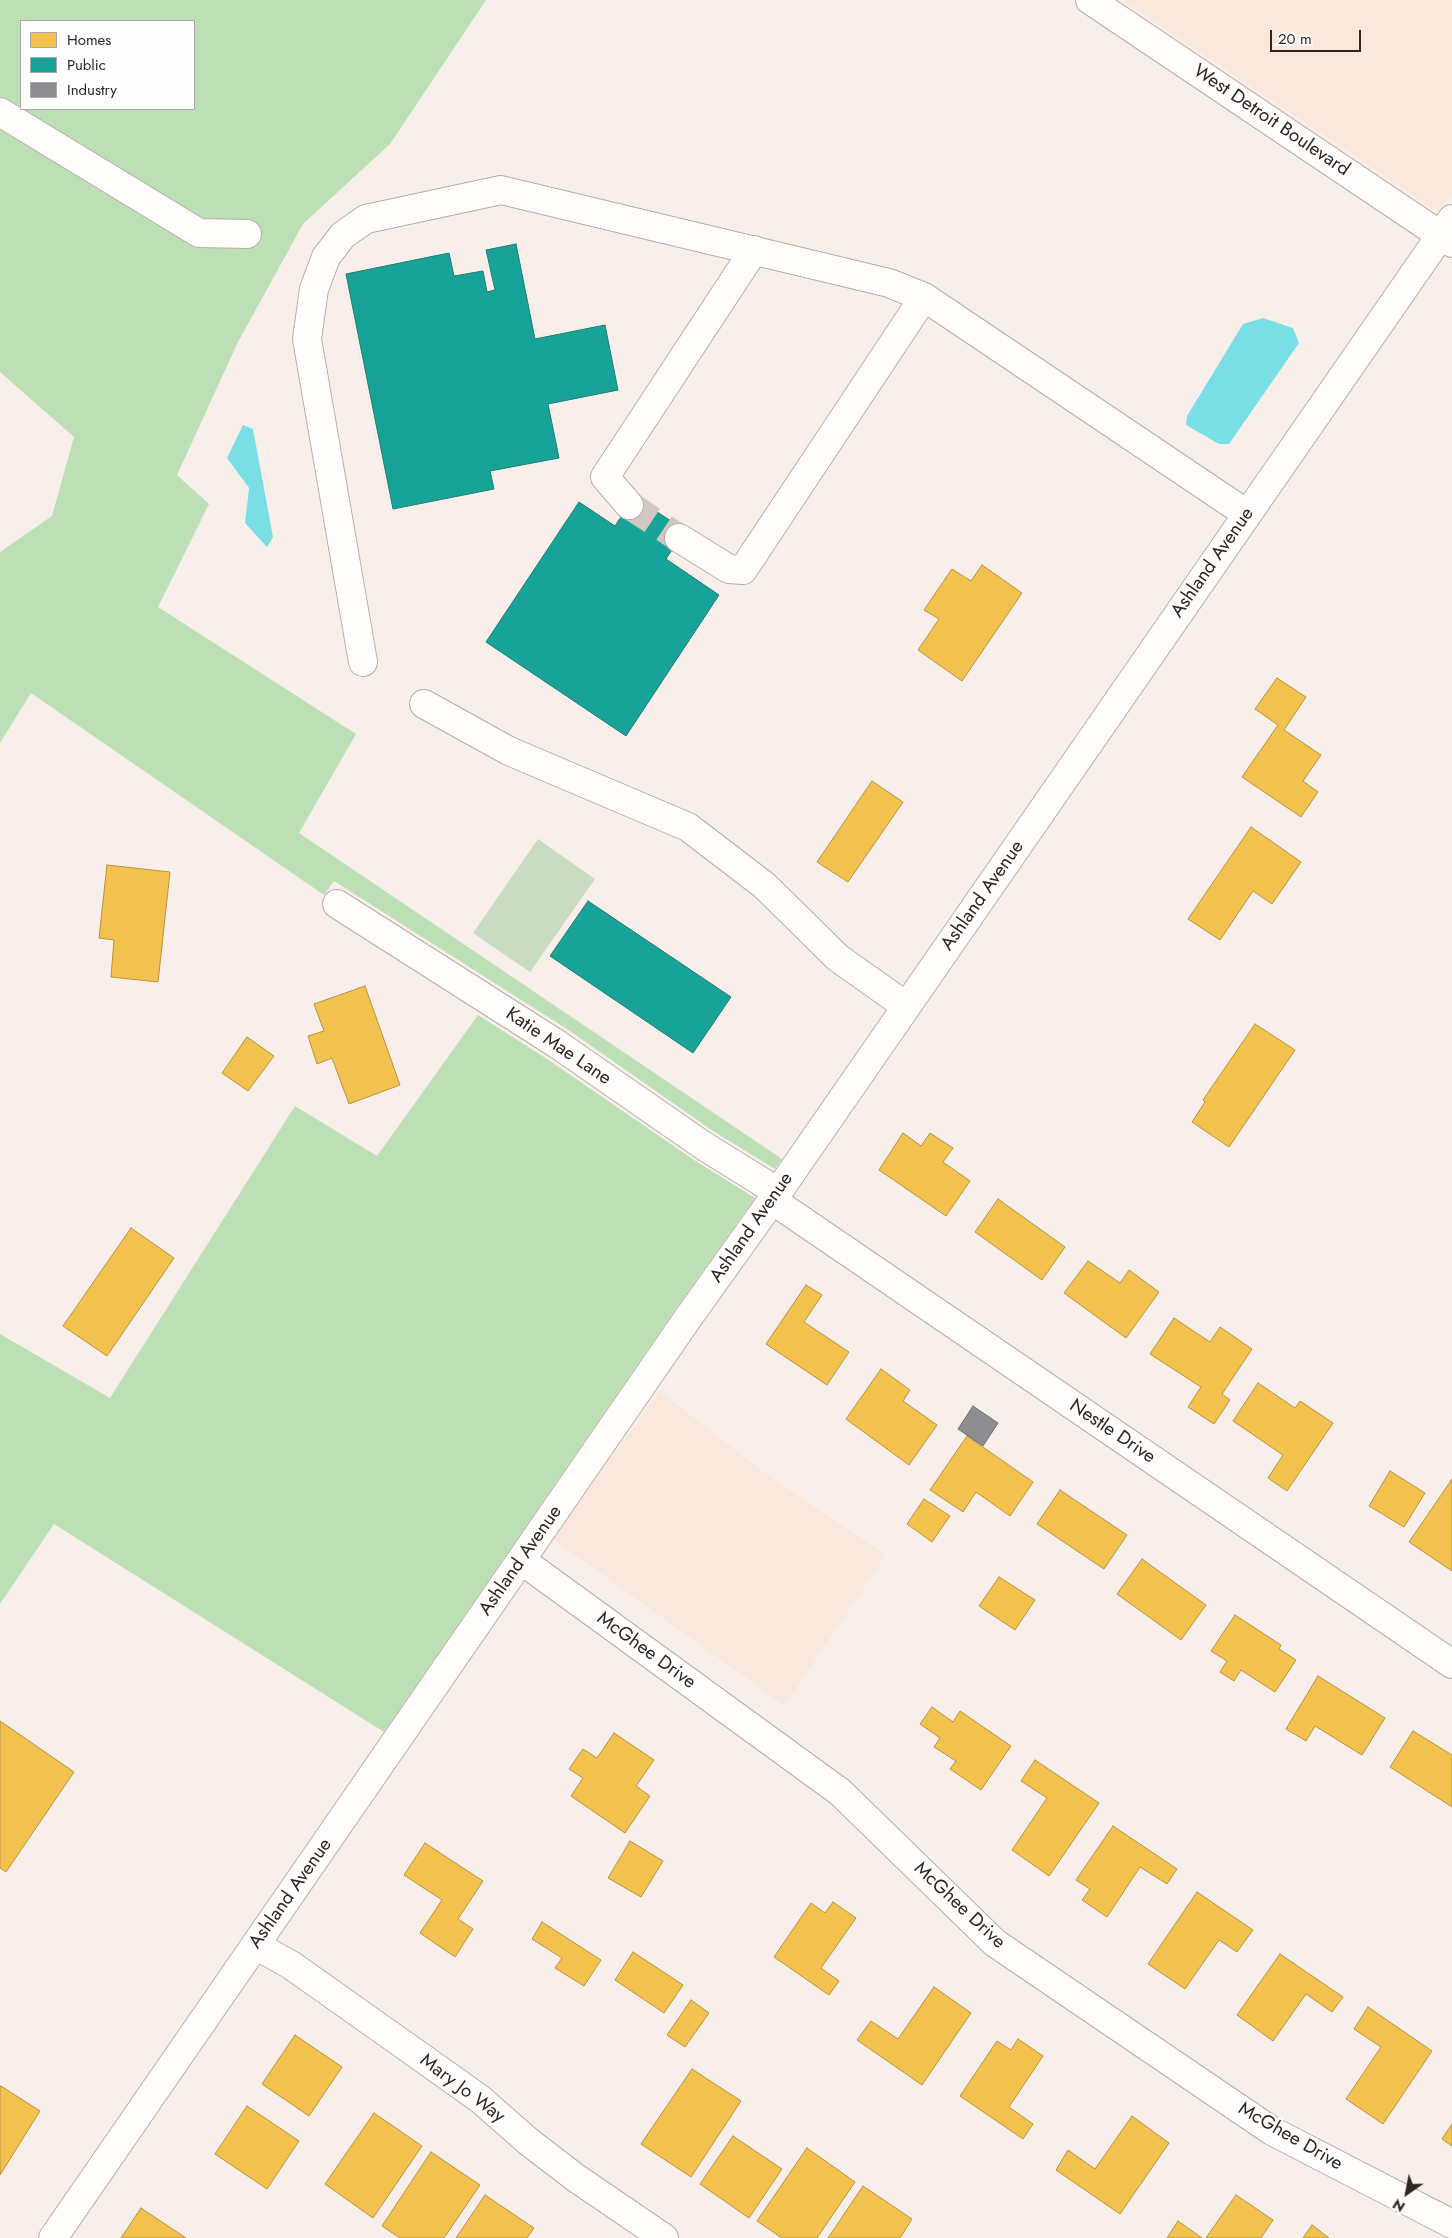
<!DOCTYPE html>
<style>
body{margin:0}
#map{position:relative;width:1452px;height:2238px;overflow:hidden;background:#f8efea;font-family:Jost,sans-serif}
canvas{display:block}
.legend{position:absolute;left:20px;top:20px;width:175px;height:90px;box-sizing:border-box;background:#fefefe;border:1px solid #aca8a5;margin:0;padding:6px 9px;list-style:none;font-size:15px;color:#302620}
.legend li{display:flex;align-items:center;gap:10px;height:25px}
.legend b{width:25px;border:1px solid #aca8a5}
.north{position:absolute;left:1382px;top:2168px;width:50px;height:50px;-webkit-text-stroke:4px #fefefe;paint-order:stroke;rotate:213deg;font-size:14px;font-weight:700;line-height:20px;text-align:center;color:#302620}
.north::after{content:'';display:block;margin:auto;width:18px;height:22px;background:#302620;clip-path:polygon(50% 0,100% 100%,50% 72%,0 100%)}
.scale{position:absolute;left:1270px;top:30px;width:91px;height:22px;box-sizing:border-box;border:2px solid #302620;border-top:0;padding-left:6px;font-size:15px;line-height:18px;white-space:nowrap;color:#302620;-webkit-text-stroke:4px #fefefe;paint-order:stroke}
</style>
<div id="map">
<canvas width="1452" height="2238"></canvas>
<ul class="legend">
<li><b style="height:14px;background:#f2c14e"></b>Homes</li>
<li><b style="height:14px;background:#17a398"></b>Public</li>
<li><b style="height:14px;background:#8d8d92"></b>Industry</li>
</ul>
<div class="north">N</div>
<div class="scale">20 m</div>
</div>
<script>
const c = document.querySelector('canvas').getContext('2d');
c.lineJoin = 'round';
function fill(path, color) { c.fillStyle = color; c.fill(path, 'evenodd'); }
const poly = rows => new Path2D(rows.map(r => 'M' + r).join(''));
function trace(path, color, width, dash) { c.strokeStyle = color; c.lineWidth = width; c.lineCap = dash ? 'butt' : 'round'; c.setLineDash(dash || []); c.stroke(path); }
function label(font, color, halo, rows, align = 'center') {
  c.font = font + ' Jost,sans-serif'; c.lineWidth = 5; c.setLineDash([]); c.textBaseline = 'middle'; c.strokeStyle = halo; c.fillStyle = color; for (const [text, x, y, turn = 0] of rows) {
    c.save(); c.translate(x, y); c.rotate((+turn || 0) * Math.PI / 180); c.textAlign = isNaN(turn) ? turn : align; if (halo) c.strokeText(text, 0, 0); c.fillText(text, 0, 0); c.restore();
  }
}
const built = poly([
 [1122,0,1452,0,1452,194,1438,212],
 [660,1391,761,1470,886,1555,785,1706,553,1539,606,1464]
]);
const green = poly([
 [538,839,595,879,530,972,473,933]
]);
const forest = poly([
 [0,0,486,0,390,144,303,224,238,342,177,475,209,504,158,607,356,734,299,833,782,1159,775,1169,713,1131,567,1029,334,881,324,895,31,693,0,743,0,552,52,516,74,437,0,372],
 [21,21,194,21,194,109,21,109],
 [478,1015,547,1059,694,1160,755,1198,675,1310,384,1732,54,1524,0,1604,0,1334,110,1398,295,1106,377,1156]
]);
const water = poly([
 [1263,318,1293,328,1299,343,1229,444,1219,444,1186,425,1187,416,1243,324],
 [243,425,253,429,273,537,267,547,245,523,249,488,227,458]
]);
const homes = poly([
 [982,565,1022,593,962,681,918,650,939,619,924,610,952,569,971,581,982,565],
 [1277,678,1306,697,1284,730,1321,755,1303,781,1318,792,1301,817,1242,777,1278,725,1255,709,1277,678],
 [872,781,903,802,848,882,817,862,872,781],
 [1251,827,1301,862,1272,904,1253,891,1220,940,1188,919,1251,827],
 [107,865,170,872,158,982,111,977,114,940,99,938,107,865],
 [365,986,400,1085,349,1104,332,1058,317,1064,308,1036,324,1031,314,1004,365,986],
 [1255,1024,1295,1050,1229,1147,1192,1122,1205,1102,1203,1100,1255,1024],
 [247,1037,274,1056,248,1091,222,1073,247,1037],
 [903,1133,921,1146,930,1133,953,1148,943,1162,970,1181,946,1216,879,1170,903,1133],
 [998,1199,1065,1247,1042,1280,975,1232,998,1199],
 [131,1228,174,1258,107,1356,63,1326,131,1228],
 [1088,1261,1120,1283,1129,1270,1159,1292,1126,1338,1064,1293,1088,1261],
 [806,1285,822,1295,804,1322,849,1352,827,1385,766,1344,806,1285],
 [1174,1318,1210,1342,1220,1327,1252,1349,1222,1394,1230,1400,1214,1424,1188,1407,1201,1387,1150,1354,1174,1318],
 [881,1369,910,1390,903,1401,937,1425,909,1465,846,1419,881,1369],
 [1258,1383,1295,1408,1300,1401,1333,1423,1287,1491,1268,1478,1283,1455,1233,1421,1258,1383],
 [967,1436,1033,1482,1010,1516,976,1492,963,1512,930,1490,967,1436],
 [1390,1471,1425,1493,1404,1527,1369,1506,1390,1471],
 [1452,1479,1452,1571,1409,1542,1452,1479],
 [1060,1490,1127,1535,1104,1569,1037,1524,1060,1490],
 [924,1499,950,1516,932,1542,907,1524,924,1499],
 [1142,1559,1206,1605,1181,1640,1117,1594,1142,1559],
 [999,1577,1035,1600,1015,1630,979,1606,999,1577],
 [1235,1615,1281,1645,1279,1649,1296,1660,1275,1692,1241,1670,1234,1681,1220,1672,1227,1661,1211,1651,1235,1615],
 [1318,1676,1385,1718,1362,1755,1315,1726,1306,1741,1286,1729,1318,1676],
 [932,1707,953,1722,960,1711,1011,1746,981,1790,950,1769,956,1761,934,1747,940,1738,920,1724,932,1707],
 [0,1721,74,1772,6,1872,0,1868,0,1721],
 [1413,1731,1452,1755,1452,1807,1390,1767,1413,1731],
 [614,1733,654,1760,636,1786,650,1796,625,1833,571,1796,583,1778,569,1769,583,1749,597,1758,614,1733],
 [1035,1760,1099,1803,1049,1876,1012,1850,1047,1798,1021,1781,1035,1760],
 [1113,1826,1177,1869,1167,1884,1140,1867,1107,1917,1082,1900,1090,1889,1076,1880,1113,1826],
 [630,1841,663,1861,641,1897,608,1878,630,1841],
 [425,1843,483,1881,458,1919,473,1929,455,1957,420,1933,442,1900,404,1875,425,1843],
 [1197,1892,1253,1930,1237,1952,1219,1940,1185,1989,1148,1964,1197,1892],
 [833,1902,856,1918,821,1968,839,1981,829,1995,774,1957,811,1903,825,1913,833,1902],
 [542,1922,601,1960,584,1986,555,1968,562,1958,532,1939,542,1922],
 [633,1952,683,1985,664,2013,615,1980,633,1952],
 [1280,1954,1343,1997,1332,2012,1306,1994,1273,2041,1237,2015,1280,1954],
 [934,1987,971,2013,922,2085,857,2040,871,2021,898,2039,934,1987],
 [691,2000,709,2013,685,2047,667,2035,691,2000],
 [1368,2007,1432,2051,1383,2124,1346,2099,1381,2047,1354,2029,1368,2007],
 [295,2035,342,2067,309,2116,262,2084,295,2035],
 [1018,2039,1043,2056,1009,2107,1033,2124,1023,2139,960,2096,997,2041,1011,2050,1018,2039],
 [692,2069,741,2101,691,2177,641,2144,692,2069],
 [1,2086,40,2111,0,2175,0,2087,1,2086],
 [247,2106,299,2141,267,2189,215,2154,247,2106],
 [374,2113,422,2146,373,2218,325,2184,374,2113],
 [1132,2116,1169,2143,1120,2214,1056,2170,1068,2150,1095,2169,1132,2116],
 [1452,2124,1452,2146,1442,2139,1452,2124],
 [733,2136,782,2169,749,2218,700,2184,733,2136],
 [807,2148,855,2182,817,2238,782,2238,757,2221,807,2148],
 [431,2152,480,2185,444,2238,400,2238,382,2226,431,2152],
 [863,2186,912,2219,900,2238,828,2238,863,2186],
 [485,2195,534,2228,527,2238,456,2238,485,2195],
 [1236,2195,1273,2220,1261,2238,1206,2238,1236,2195],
 [141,2208,186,2238,121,2238,141,2208],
 [1178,2221,1202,2238,1167,2238,1178,2221],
 [1312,2225,1329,2238,1303,2238,1312,2225]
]);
const public = poly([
 [516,244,535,339,605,325,618,390,548,404,559,458,490,471,494,489,393,509,346,274,449,253,454,276,483,271,487,292,495,290,486,250,516,244],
 [634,497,685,530,666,559,719,595,626,736,486,642,579,502,615,526,634,497],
 [588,901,731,997,693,1053,550,956,588,901]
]);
const industry = poly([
 [973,1406,998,1423,983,1446,958,1429,973,1406]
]);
const minorTunnel = poly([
 [629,505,679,538]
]);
const minor = poly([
 [1090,0,1452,243],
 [0,112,199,233,247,234],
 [629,505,605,477,754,250],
 [679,538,729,569,743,570,924,297],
 [363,662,307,339,314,289,326,257,343,235,366,219,501,190,889,283,924,297,1247,514],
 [424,704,509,751,688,827,765,886,838,958,906,1006],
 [337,904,557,1044,704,1146,778,1192],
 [772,1200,1452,1664],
 [521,1560,840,1792,995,1943,1272,2131,1452,2224],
 [255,1945,291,1965,428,2062,480,2099,529,2142,576,2178,664,2238],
 [53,2238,688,1318,778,1192,1452,219]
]);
const streetNames = [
 ["West Detroit Boulevard",1271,121,34],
 ["Ashland Avenue",1213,563,-55],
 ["Ashland Avenue",983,896,-55],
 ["Katie Mae Lane",558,1047,34],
 ["Ashland Avenue",752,1228,-55],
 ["Nestle Drive",1112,1432,34],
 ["Ashland Avenue",521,1561,-55],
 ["McGhee Drive",646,1651,36],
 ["Ashland Avenue",291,1894,-55],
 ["McGhee Drive",959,1906,43],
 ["Mary Jo Way",462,2089,37],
 ["McGhee Drive",1290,2137,30]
];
fill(built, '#fbe8dc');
fill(green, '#c9dcc1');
fill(forest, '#bddfb5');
fill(water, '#7adfe5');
fill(homes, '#f2c14e');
trace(homes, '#b89240', 1);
fill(public, '#17a398');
trace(public, '#1e7e74', 1);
fill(industry, '#8d8d92');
trace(industry, '#716e70', 1);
trace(minorTunnel, '#d0c7c2', 28, [28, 14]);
trace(minor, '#b7aea9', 30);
trace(minor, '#fefdfc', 28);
label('19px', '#302620', '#fefefe', streetNames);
</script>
